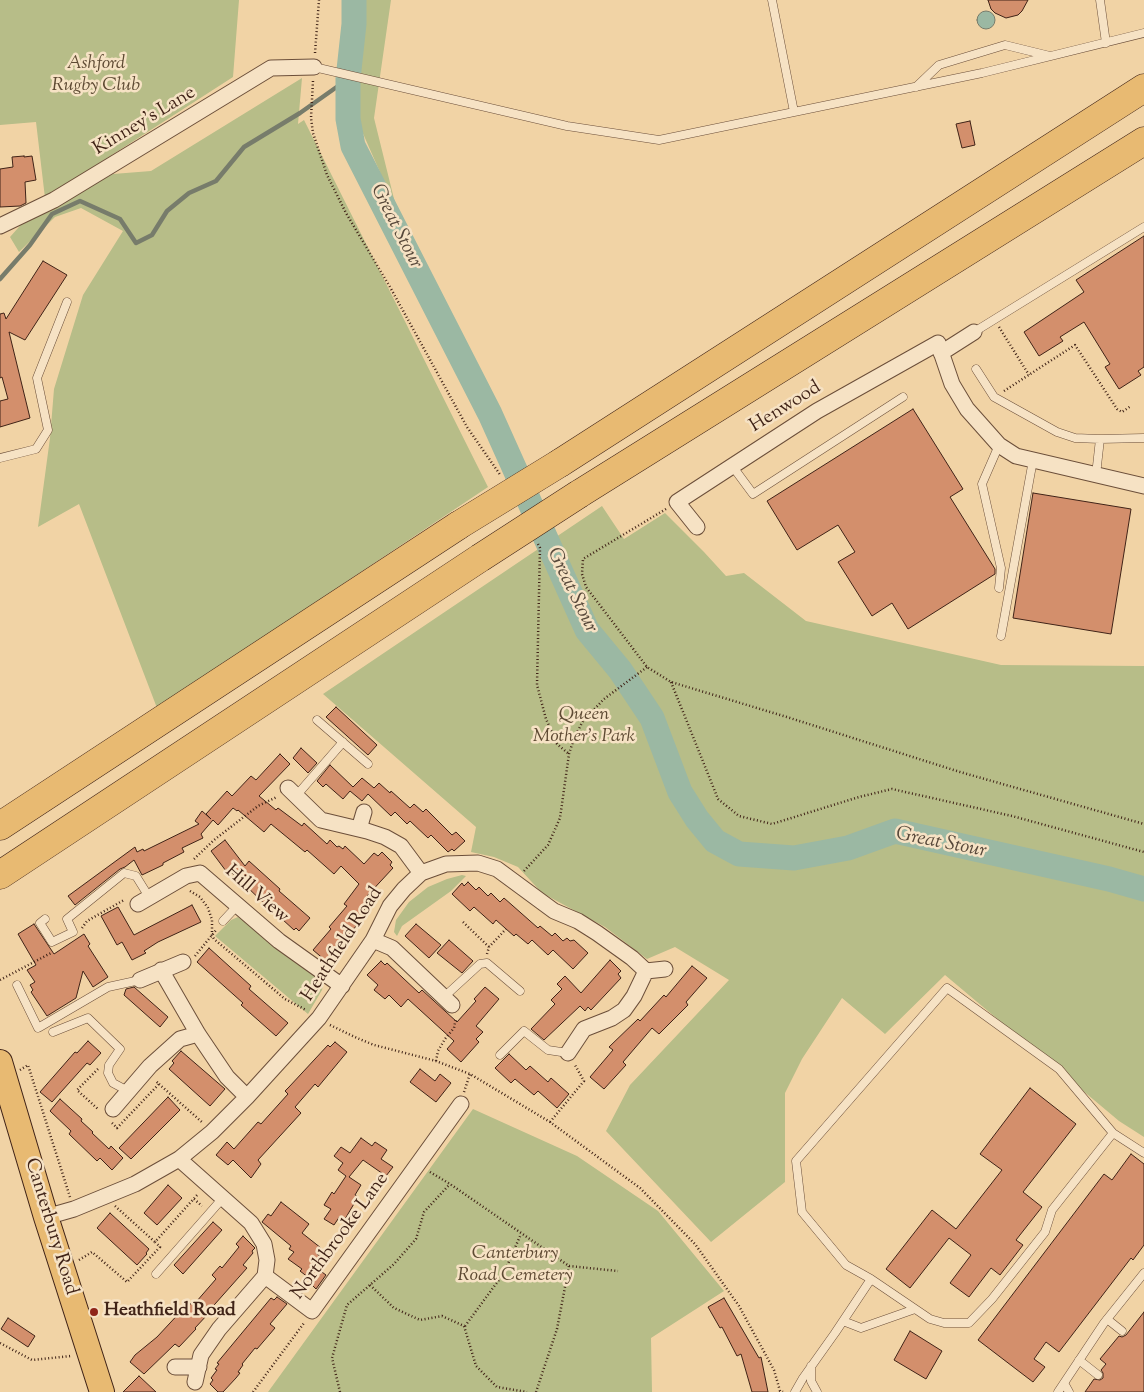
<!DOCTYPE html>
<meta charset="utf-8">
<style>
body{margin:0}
canvas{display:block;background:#f1d3a5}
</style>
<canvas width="1144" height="1392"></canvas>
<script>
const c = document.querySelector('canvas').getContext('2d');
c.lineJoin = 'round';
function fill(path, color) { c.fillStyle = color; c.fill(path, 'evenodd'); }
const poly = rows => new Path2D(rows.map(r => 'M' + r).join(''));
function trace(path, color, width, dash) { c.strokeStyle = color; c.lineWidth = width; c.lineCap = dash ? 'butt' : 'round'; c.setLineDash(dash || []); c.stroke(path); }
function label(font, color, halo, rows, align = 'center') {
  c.font = font + ' "Sorts Mill Goudy",serif'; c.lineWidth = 5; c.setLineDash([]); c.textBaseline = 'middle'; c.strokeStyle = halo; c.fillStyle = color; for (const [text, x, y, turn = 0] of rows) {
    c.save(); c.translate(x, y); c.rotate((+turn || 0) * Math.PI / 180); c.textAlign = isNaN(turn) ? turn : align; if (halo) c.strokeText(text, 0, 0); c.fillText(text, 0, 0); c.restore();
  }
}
const green = poly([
 [0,0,239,0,233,77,45,198,36,122,0,125],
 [363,0,391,0,374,118,397,211,354,113,355,79],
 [302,78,298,124,304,120,488,487,157,708,79,504,38,527,50,438,54,389,83,295,123,231,81,208,55,217,19,252,10,237,26,219,113,174,151,171],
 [602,506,624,539,665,513,704,552,726,576,744,573,806,621,1001,665,1144,666,1144,1137,1119,1121,945,975,885,1034,842,998,802,1059,785,1093,785,1182,711,1242,606,1131,630,1085,729,980,675,947,647,959,605,927,542,893,518,867,494,857,471,852,476,827,323,694],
 [462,875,466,876,451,891,402,926,397,936,394,932,396,920,409,902,428,887,447,879],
 [238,917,318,977,323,985,322,990,308,1014,215,936,231,920],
 [473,1109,577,1156,658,1211,724,1291,651,1338,652,1392,268,1392]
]);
const water = poly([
 '977 20a9 9 0 1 1 18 0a9 9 0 1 1-18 0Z'
]);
const stream = poly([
 [0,279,30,245,52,214,80,201,120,219,136,243,152,235,167,211,189,193,216,181,244,147,300,113,348,79]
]);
const river = poly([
 [354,0,354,24,348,79,348,119,353,146,490,414,587,630,620,670,652,718,680,792,697,819,715,841,739,854,794,858,848,848,895,831,1109,879,1144,889]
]);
const building = poly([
 [988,0,1028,0,1022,11,1018,15,1006,18,995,13,991,9,988,0],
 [970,121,975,145,962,148,956,124,970,121],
 [24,156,24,157,32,156,36,180,25,182,26,203,20,206,0,207,0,169,13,167,12,157,24,156],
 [1144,236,1144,367,1138,371,1141,375,1119,389,1105,367,1110,364,1084,322,1060,337,1063,341,1039,356,1024,332,1084,292,1076,280,1144,236],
 [43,261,67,275,25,340,9,332,30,418,0,427,0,401,8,399,2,377,0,378,0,314,4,313,6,319,43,261],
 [913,409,963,489,950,497,995,569,995,574,908,629,892,603,872,616,838,562,855,552,838,525,797,550,767,501,913,409],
 [1033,493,1131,509,1111,634,1013,618,1033,493],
 [336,707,377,745,368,755,326,717,336,707],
 [301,748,317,763,308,773,293,758,301,748],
 [280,754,290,764,259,796,276,810,278,808,302,826,304,823,327,844,330,840,337,847,339,846,343,849,345,846,364,864,374,853,378,856,382,852,392,862,390,865,393,868,367,896,370,899,362,907,365,910,357,919,359,920,356,923,358,924,342,942,340,946,342,948,330,961,328,959,326,961,313,950,331,929,329,927,347,906,344,904,359,884,341,866,334,874,307,850,305,852,271,824,264,832,238,810,237,811,233,808,218,825,213,820,201,834,203,838,182,848,184,852,163,863,163,865,142,875,134,860,125,867,120,869,75,905,68,896,135,847,137,852,143,849,144,851,199,824,195,821,202,811,211,819,206,814,227,791,232,796,251,776,256,780,280,754],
 [330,765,353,787,362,778,374,788,379,783,390,793,391,791,410,808,414,804,423,812,426,809,452,835,456,832,465,841,454,851,452,849,448,852,431,835,428,838,410,821,407,824,395,812,391,816,368,794,362,801,350,791,343,799,326,784,323,787,317,781,330,765],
 [225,840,245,866,249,861,280,889,279,891,310,918,299,931,296,928,294,930,282,919,281,920,238,878,228,870,226,871,211,851,225,840],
 [468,882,476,890,479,887,488,896,491,893,500,902,504,898,538,928,540,926,552,936,555,933,563,941,567,938,570,941,574,940,588,953,573,969,553,950,548,955,532,940,528,944,516,934,514,936,496,920,493,924,474,907,470,911,452,894,462,883,464,886,468,882],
 [192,905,201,922,158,942,144,951,146,953,132,960,122,942,117,945,101,916,118,907,134,935,192,905],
 [34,924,54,954,84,934,90,944,88,946,108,977,93,987,83,971,76,998,47,1016,31,992,33,990,30,985,35,982,27,970,36,965,18,934,34,924],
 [416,924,441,945,429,958,405,936,416,924],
 [449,940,473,961,462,973,437,953,449,940],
 [209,948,251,986,249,989,288,1023,276,1036,241,1005,243,1003,197,962,209,948],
 [610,960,621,971,618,974,621,978,591,1010,588,1007,585,1011,580,1006,544,1040,531,1029,555,1004,551,1000,562,989,557,984,565,976,581,993,610,960],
 [381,961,385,965,387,963,419,993,422,990,457,1022,476,1001,474,999,485,987,499,999,476,1026,483,1032,476,1039,479,1042,461,1062,447,1049,454,1041,408,999,401,1007,389,995,385,999,374,990,378,985,367,975,381,961],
 [692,966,707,978,686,1002,688,1005,659,1034,652,1028,623,1062,626,1065,604,1089,590,1077,613,1050,609,1047,638,1019,640,1021,664,995,666,997,692,966],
 [134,987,168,1017,160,1027,124,995,126,989,134,987],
 [88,1041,101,1053,90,1065,87,1063,52,1102,40,1092,75,1052,77,1053,88,1041],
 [335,1042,347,1052,318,1087,315,1084,295,1107,301,1113,258,1160,261,1164,251,1178,233,1160,228,1165,216,1155,227,1142,234,1149,258,1122,261,1124,288,1094,285,1091,289,1087,328,1045,330,1047,335,1042],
 [181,1051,225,1089,210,1106,169,1069,174,1063,172,1061,181,1051],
 [509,1054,526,1070,530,1066,548,1082,551,1078,569,1094,557,1108,538,1091,534,1095,515,1079,511,1083,495,1068,509,1054],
 [420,1069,435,1081,440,1074,451,1083,436,1102,410,1082,420,1069],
 [1030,1088,1076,1124,1023,1192,1042,1207,1016,1240,1023,1245,1000,1275,991,1268,969,1297,950,1283,971,1255,949,1238,910,1288,886,1269,932,1210,956,1229,1002,1170,980,1154,1030,1088],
 [168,1097,180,1110,131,1159,119,1148,168,1097],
 [60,1099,82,1119,81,1121,93,1132,92,1133,109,1149,111,1146,123,1158,112,1170,100,1158,97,1161,69,1134,71,1131,50,1111,60,1099],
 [361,1138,372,1146,375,1142,387,1150,381,1159,393,1167,386,1176,363,1160,349,1177,361,1185,355,1195,358,1197,345,1219,340,1216,334,1225,324,1219,331,1209,324,1205,332,1192,334,1194,346,1176,338,1170,343,1163,334,1156,341,1147,350,1153,361,1138],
 [1131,1154,1144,1164,1144,1245,1133,1260,1131,1258,1059,1352,1046,1342,1034,1359,1045,1367,1033,1382,978,1340,1104,1174,1112,1180,1131,1154],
 [168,1185,182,1198,157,1225,144,1213,168,1185],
 [281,1202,309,1224,302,1233,321,1248,317,1254,322,1258,315,1267,326,1275,316,1289,311,1284,313,1281,300,1271,302,1269,288,1259,294,1252,289,1249,291,1246,262,1222,268,1214,271,1216,281,1202],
 [110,1213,149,1249,146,1253,147,1254,137,1265,97,1228,110,1213],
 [213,1222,222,1230,183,1274,174,1265,213,1222],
 [243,1236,255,1248,252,1251,253,1253,243,1265,247,1268,207,1313,208,1314,195,1328,196,1329,179,1347,175,1344,144,1374,130,1362,135,1355,157,1337,183,1309,185,1310,194,1300,196,1302,216,1279,212,1275,220,1266,222,1268,239,1247,236,1244,243,1236],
 [277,1297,287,1304,270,1324,275,1328,257,1349,255,1348,242,1364,243,1365,238,1372,240,1373,236,1378,223,1392,218,1392,210,1384,213,1380,211,1378,217,1370,215,1369,219,1364,217,1363,271,1298,274,1300,277,1297],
 [724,1298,759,1358,761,1357,768,1392,752,1392,741,1354,737,1356,722,1327,720,1328,708,1307,724,1298],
 [1144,1312,1144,1392,1085,1392,1094,1379,1100,1380,1103,1378,1103,1373,1101,1370,1106,1364,1100,1359,1119,1336,1122,1337,1126,1335,1144,1312],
 [8,1318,35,1336,28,1347,1,1329,8,1318],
 [910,1331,942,1351,926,1379,894,1360,910,1331],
 [139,1376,156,1392,123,1392,139,1376]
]);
const path = poly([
 [315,53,319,0],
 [313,81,311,118,313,133,327,175,346,213,390,287,467,427,501,476],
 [999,327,1029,375],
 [1004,391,1075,345,1117,409,1122,412,1131,406],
 [666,509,583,559,582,574,586,587,647,667,671,682,790,718,960,772,1144,824],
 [538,544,540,548,537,685,546,719,557,744,569,754],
 [671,682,718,799,739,816,772,824,859,797,892,789,1012,816,1144,852],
 [194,859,214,840,258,806,277,797],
 [524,871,548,845,560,818,569,754,574,738,583,721,604,699,647,667],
 [190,891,200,897,208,908,212,920,212,935,214,939,285,999,306,1010],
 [463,922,489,947],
 [82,928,87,921,124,900],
 [487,954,489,947,506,929],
 [195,956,217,929],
 [0,980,51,953],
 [330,1025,357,1038,374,1045,436,1061,470,1074,550,1122,640,1188,695,1244,739,1306,774,1370,780,1391,783,1392],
 [436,1061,438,1051,445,1039,454,1028,456,1018],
 [98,1069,77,1090,99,1110],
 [20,1070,28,1065,70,1197],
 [159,1084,203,1123],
 [464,1092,470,1074],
 [550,1122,584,1081,575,1065],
 [112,1123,117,1128,159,1084,156,1081],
 [430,1172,450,1184,569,1266,557,1329,536,1392],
 [194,1199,202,1206],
 [115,1206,155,1242],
 [79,1260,92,1252,127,1282,160,1247,155,1242,198,1194],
 [569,1266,618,1271],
 [370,1285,394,1308,420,1320,442,1316,464,1326,476,1366,497,1387,527,1392],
 [465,1326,504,1273,521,1234],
 [0,1343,32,1360,71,1356],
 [253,1392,304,1323],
 [340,1392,332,1358,347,1305,394,1264,416,1239,424,1212,450,1184]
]);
const lane = poly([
 [772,0,794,112],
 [1100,0,1106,43],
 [314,67,567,126,659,140,982,73,1144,33],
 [916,87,939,65,1005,45,1050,56],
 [974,332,1144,227],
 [976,369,994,397,1057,432,1075,438,1100,439,1144,438],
 [999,445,982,484,1001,568,999,588],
 [0,458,36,449,48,430,37,378,67,302],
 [733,467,753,494,903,397],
 [1096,475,1100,439],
 [1001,636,1033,460],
 [317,720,368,764],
 [296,796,343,742],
 [45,919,40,923,52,942,73,932,67,919,124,873,136,876,149,897],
 [223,921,237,906],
 [17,985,38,1028,108,987,140,980],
 [444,997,480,964,487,963,520,991],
 [53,1032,88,1018,120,1049,109,1065,108,1073,113,1083,128,1091],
 [500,1055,524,1031,548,1050,568,1053],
 [156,1274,222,1199],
 [871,1279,930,1319,944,1323,969,1323,992,1299,1045,1232,1052,1210,1113,1133],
 [1107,1319,1122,1331],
 [843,1321,861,1328,915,1309],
 [1079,1360,1098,1375],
 [811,1366,811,1381,817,1392],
 [1064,1383,1069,1392],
 [795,1392,803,1378,835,1333,871,1279,846,1265,802,1212,796,1161,947,988,1059,1069,1113,1133,1144,1153],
 [1058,1392,1104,1323,1144,1273]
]);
const street = poly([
 [0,226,54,200,271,68,314,67],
 [941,353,974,332],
 [697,527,677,502,817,411,938,343,952,384,967,409,999,445,1016,456,1144,486],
 [288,788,321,820,367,831,385,837,401,846,421,873],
 [359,829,364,812],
 [138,904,186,876,200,873,279,941,342,986],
 [373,940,392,948,452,1005],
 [161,970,198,1034,227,1077,247,1097],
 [646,971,665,969],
 [140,980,183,962],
 [568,1053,584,1029,612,1018,624,1010,634,996,646,971],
 [113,1109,150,1066,180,1039,198,1034],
 [179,1159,251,1223,264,1244,267,1260,265,1276,219,1329,201,1355,195,1382],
 [46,1217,74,1209,135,1184,179,1159,212,1132,247,1097,319,1018,373,940,390,906,404,889,421,873,446,864,478,863,497,869,554,911,578,921,597,933,632,958,646,971],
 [265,1276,312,1311,461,1104],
 [175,1367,199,1367]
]);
const primary = poly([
 [0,1062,46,1217,102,1392]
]);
const highway = poly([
 [560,463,1144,88],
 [579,494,1144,141],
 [0,826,459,525],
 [0,875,480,558]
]);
const highwayBridge = poly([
 [459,525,560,463],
 [480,558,579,494]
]);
const markers = [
 [94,1312,5,"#8f2418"]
];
const parkNames = [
 ["Ashford",96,65],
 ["Rugby Club",96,87],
 ["Queen",584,716],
 ["Mother’s Park",584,738],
 ["Canterbury",515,1255],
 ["Road Cemetery",515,1277]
];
const streetNames = [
 ["Kinney's Lane",145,122,-31],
 ["Henwood",786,408,-32],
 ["Hill View",256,895,41],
 ["Heathfield Road",343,945,-57],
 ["Canterbury Road",50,1227,73],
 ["Northbrooke Lane",341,1237,-54]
];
const poiNames = [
 ["Heathfield Road",104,1312]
];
const waterNames = [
 ["Great Stour",395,227,63],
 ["Great Stour",571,591,64],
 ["Great Stour",941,844,11]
];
fill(green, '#b7bd88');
fill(water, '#9bb8a3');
trace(water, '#777c6b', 1);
trace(stream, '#777c6b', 4.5);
trace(river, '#9bb8a3', 25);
fill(building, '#d38f6c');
trace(building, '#402317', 1);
trace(lane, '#6c4f3a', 9);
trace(street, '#6c4f3a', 17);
trace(primary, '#402317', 26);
trace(highway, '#402317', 29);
trace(path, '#402317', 2.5, [1, 2.5]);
trace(lane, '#f6e2c4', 8);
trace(street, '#f6e2c4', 15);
trace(primary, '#e8ba72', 24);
trace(highway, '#e8ba72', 28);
trace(highwayBridge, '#402317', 29, []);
trace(highwayBridge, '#e8ba72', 28);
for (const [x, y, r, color] of markers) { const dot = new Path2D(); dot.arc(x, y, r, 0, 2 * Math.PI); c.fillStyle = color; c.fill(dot); trace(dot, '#f6e2c4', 2); }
label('italic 19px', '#5e4a33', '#f6e2c4', parkNames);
label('19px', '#402317', '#f6e2c4', streetNames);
label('bold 19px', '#402317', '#f6e2c4', poiNames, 'left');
label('italic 20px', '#57483a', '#f6e2c4', waterNames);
</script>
